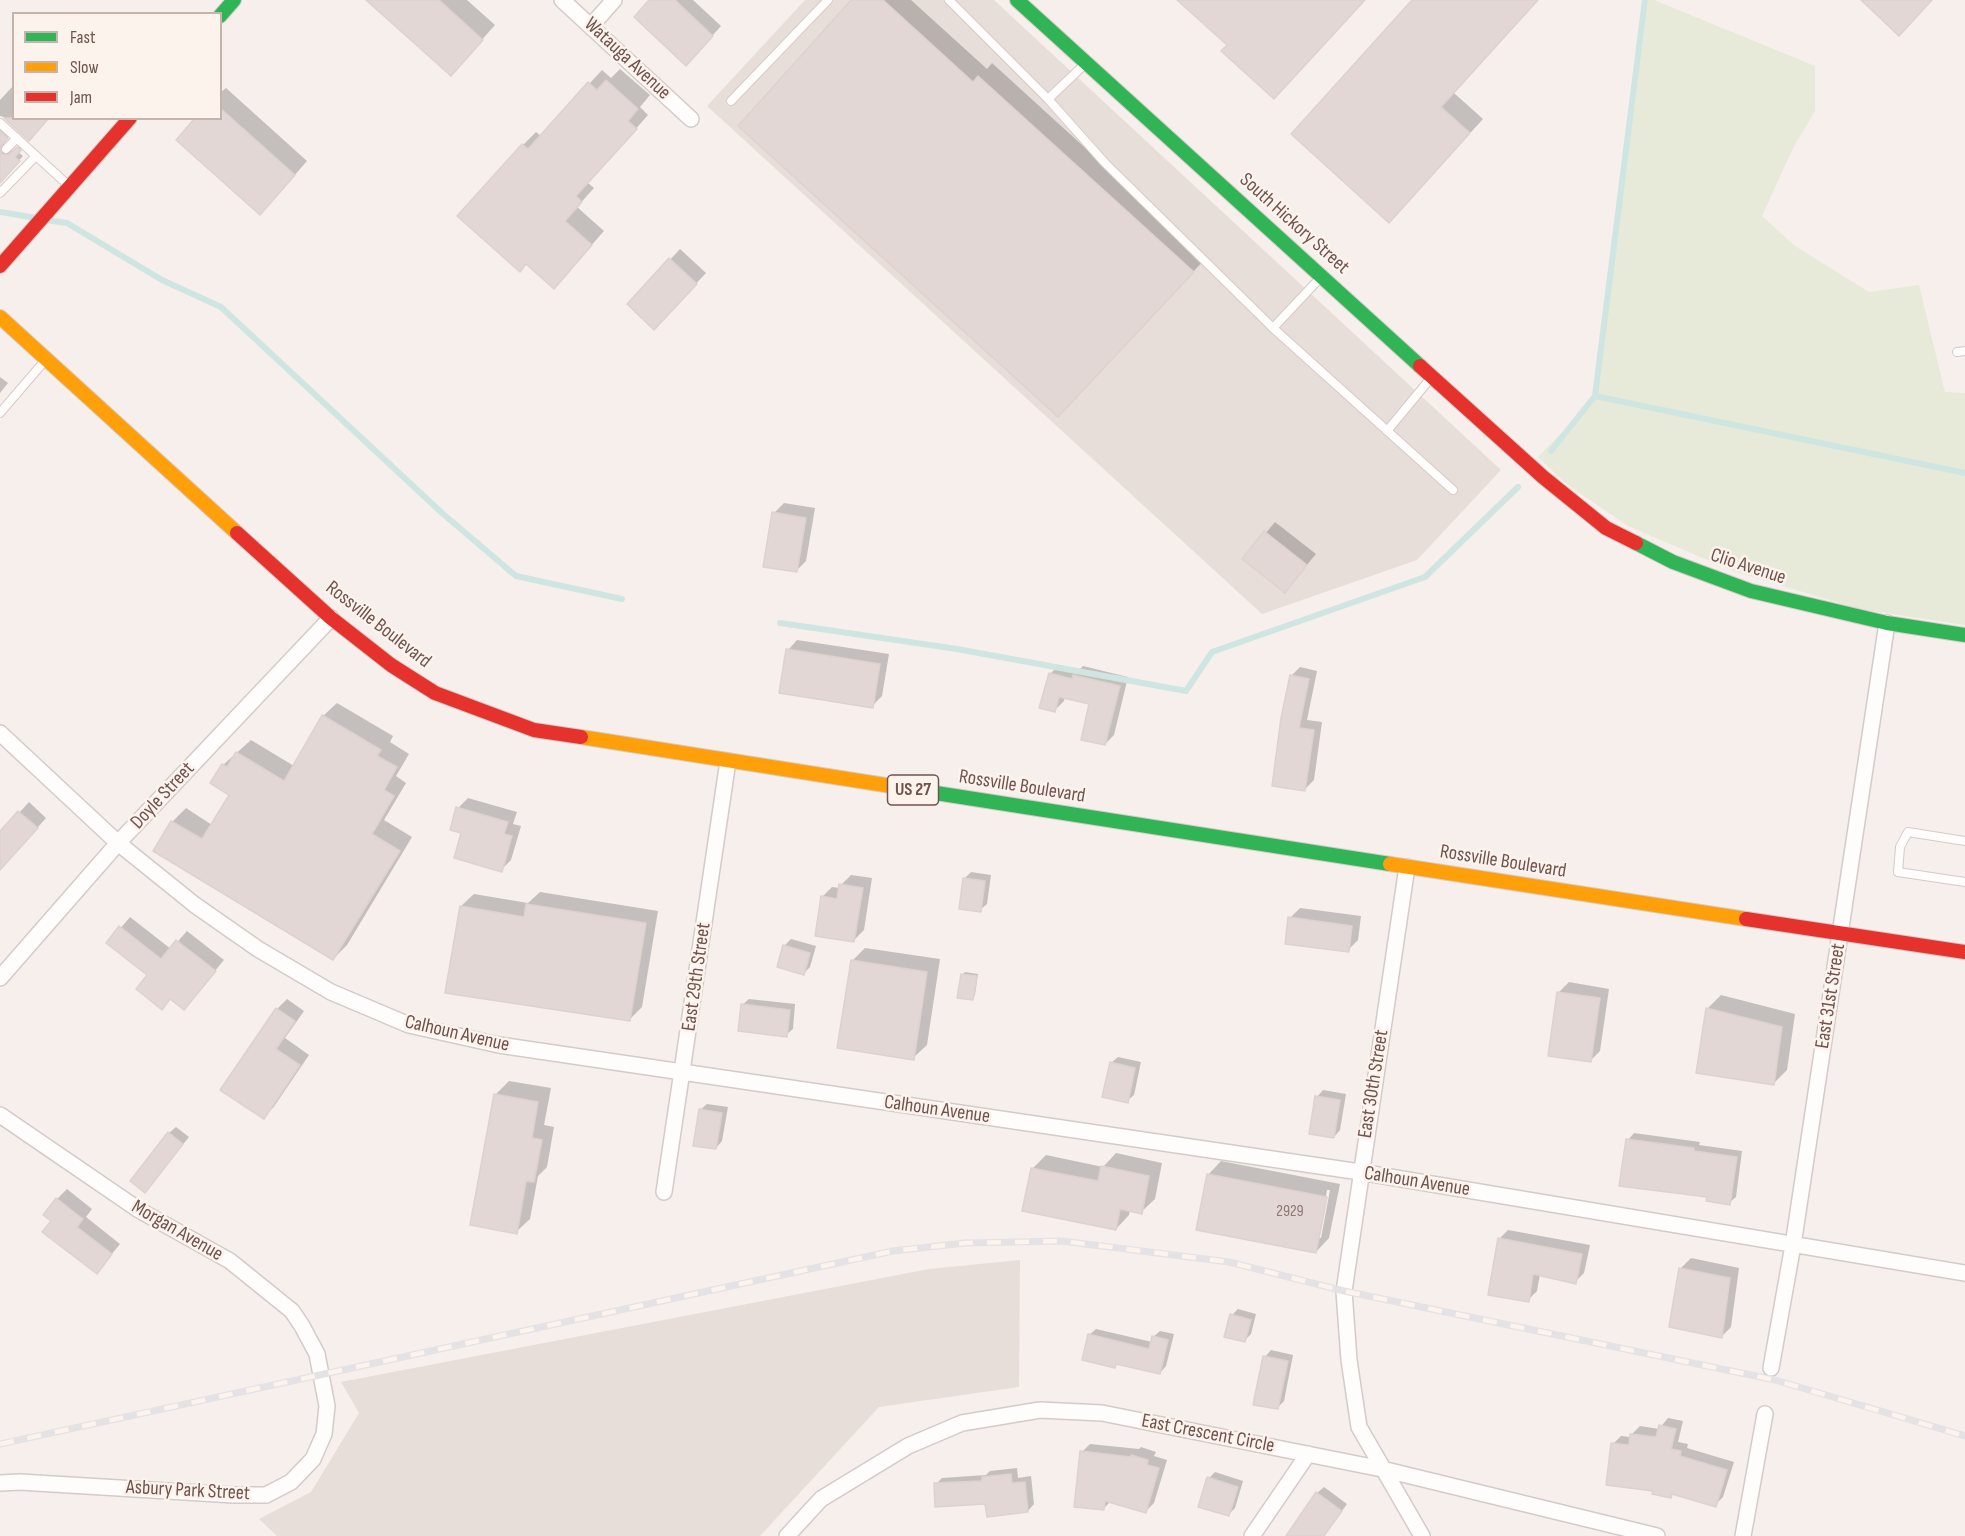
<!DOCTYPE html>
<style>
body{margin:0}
#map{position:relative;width:1965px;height:1536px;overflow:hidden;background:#f6efeb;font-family:"Sofia Sans Condensed",sans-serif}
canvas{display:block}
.legend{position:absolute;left:12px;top:12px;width:210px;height:108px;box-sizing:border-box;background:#fdf3ed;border:2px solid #c5b3ae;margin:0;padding:8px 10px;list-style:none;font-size:18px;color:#70534f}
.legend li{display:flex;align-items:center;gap:12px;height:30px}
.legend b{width:30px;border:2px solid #c5b3ae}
</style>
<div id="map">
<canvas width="1965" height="1536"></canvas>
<ul class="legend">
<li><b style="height:8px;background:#30b455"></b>Fast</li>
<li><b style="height:8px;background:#ff9f0a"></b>Slow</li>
<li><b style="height:8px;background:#e5322d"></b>Jam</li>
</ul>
</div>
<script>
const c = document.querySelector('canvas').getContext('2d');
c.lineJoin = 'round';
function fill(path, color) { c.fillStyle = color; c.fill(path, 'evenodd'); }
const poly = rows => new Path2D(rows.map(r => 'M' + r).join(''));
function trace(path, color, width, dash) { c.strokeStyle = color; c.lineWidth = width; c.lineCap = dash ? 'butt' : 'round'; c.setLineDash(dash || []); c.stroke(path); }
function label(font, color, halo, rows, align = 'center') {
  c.font = font + ' "Sofia Sans Condensed",sans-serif'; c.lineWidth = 5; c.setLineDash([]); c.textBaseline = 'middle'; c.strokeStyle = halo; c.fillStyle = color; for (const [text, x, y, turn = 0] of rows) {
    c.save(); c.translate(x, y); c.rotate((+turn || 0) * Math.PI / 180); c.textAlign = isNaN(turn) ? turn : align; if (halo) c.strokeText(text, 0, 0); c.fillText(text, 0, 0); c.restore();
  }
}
const industrial = poly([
 [805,0,994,0,1501,470,1417,560,1262,614,707,106],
 [1020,1260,1019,1387,879,1407,760,1536,277,1536,259,1519,311,1492,359,1413,341,1382,929,1269]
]);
const green = poly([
 [1648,0,1654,0,1815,66,1815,111,1793,148,1762,216,1795,246,1869,292,1919,285,1945,392,1965,393,1965,625,1859,609,1733,571,1628,526,1565,483,1538,457,1597,396]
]);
const shadow = poly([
 [369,0,467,0,495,25,464,60],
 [651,0,693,0,721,26,695,55],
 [853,0,911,0,987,69,992,63,1206,258,1072,402],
 [1414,0,1537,0,1454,93,1483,119,1402,208],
 [620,69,650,95,640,107,648,115,588,183,594,188,577,207,604,231,566,274,527,263,460,215,523,145,536,132,541,136,602,70,611,78],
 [14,85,14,118,29,139,4,117,0,116,0,100],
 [226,88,307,161,273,200,220,118,220,93],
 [0,124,11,134,4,142,5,149,13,151,22,144,24,146,18,152,23,156,0,181],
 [680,249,706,273,664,318,629,304],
 [0,377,8,383,0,393],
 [784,503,815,508,806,561,796,571,774,513],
 [1275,522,1316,554,1285,591,1244,559],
 [797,640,889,654,882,696,872,706,788,650],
 [1059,665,1079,670,1083,666,1128,677,1114,735,1105,744,1091,703,1065,696,1064,701,1055,710,1050,674],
 [1300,667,1317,671,1307,720,1322,722,1314,780,1305,789,1291,676],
 [337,703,393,736,390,742,409,754,396,776,406,783,384,820,412,837,347,945,333,959,155,850,172,822,186,808,212,825,231,794,223,765,251,740,294,766,323,716],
 [468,798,517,812,513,824,521,826,511,860,501,870,463,832,458,808],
 [29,802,46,818,0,870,0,834],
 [971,872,991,875,987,904,980,910,964,879],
 [851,875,872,878,864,930,854,940,822,897,832,887,840,888,841,885],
 [540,892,658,911,642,1007,630,1019,461,906,474,894,528,903],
 [1300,908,1361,916,1358,940,1348,950,1290,918],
 [130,917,171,949,187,931,224,960,184,1008,171,998,162,1008,149,975,108,943],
 [791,939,816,946,810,967,803,974,784,946],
 [865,948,940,959,927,1045,913,1058,852,961],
 [965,972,978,974,975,995,973,998,962,975],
 [1569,982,1609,989,1600,1051,1590,1061,1559,992],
 [1721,995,1795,1014,1787,1070,1773,1084,1707,1009],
 [287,999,304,1011,285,1038,309,1055,273,1108,263,1117,277,1009],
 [749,999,795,1004,793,1029,786,1035,742,1005],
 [1118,1057,1141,1062,1134,1095,1127,1101,1111,1063],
 [509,1081,551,1088,544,1125,554,1127,547,1167,538,1176,530,1219,516,1232,472,1224,496,1094],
 [1323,1090,1346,1094,1340,1130,1334,1137,1317,1097],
 [707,1104,728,1107,722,1141,716,1148,700,1110],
 [176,1127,189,1137,151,1184,169,1133],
 [1634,1133,1700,1142,1699,1145,1742,1151,1736,1197,1729,1203,1709,1196,1628,1140],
 [1116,1153,1162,1163,1155,1199,1141,1212,1130,1210,1129,1215,1116,1229,1032,1169,1046,1155,1103,1167],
 [1221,1161,1340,1184,1329,1238,1316,1252,1208,1175],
 [1327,1190,1330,1190,1321,1238,1318,1238],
 [67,1189,92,1209,86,1217,120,1244,97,1272,53,1221,57,1199],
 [1508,1230,1590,1245,1584,1273,1575,1282,1540,1274,1537,1291,1528,1300,1499,1239],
 [1691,1258,1739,1268,1731,1327,1721,1337,1671,1326,1681,1268],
 [1238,1309,1256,1314,1251,1334,1244,1341,1232,1315],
 [1096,1329,1152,1342,1153,1337,1160,1331,1174,1334,1166,1366,1160,1373,1117,1363,1114,1366,1089,1335],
 [1271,1350,1293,1355,1284,1401,1277,1408,1265,1357],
 [1668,1418,1683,1421,1678,1442,1688,1444,1687,1448,1734,1462,1723,1497,1715,1505,1674,1493,1671,1497,1655,1490,1613,1444,1621,1436,1631,1437,1632,1434,1640,1426,1659,1429],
 [1090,1444,1139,1449,1141,1447,1156,1452,1154,1456,1167,1460,1154,1503,1145,1512,1111,1501,1103,1509,1082,1452],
 [1017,1468,1018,1478,1031,1476,1034,1504,1028,1511,987,1503,936,1484,942,1478,986,1475,990,1471],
 [1215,1472,1243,1481,1235,1508,1229,1514,1209,1478],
 [1324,1487,1347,1504,1324,1536,1295,1536,1317,1493]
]);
const stream = poly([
 [0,212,36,218],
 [46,220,67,223,162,280,221,307,442,513,516,576,622,599],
 [1595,396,1965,473],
 [1551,451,1595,396,1645,0],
 [780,623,957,649,1186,691,1212,652,1425,577,1518,487]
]);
const building = poly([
 [366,0,439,0,483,40,451,76,366,0],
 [649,0,675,0,713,36,686,66,634,17,649,0],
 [851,0,883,0,973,82,978,76,1194,272,1058,417,738,126,851,0],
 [1177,0,1365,0,1274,99,1221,51,1227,45,1177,0],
 [1412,0,1538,0,1441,107,1470,133,1389,223,1291,134,1412,0],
 [1861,0,1932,0,1899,36,1861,0],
 [606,80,638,109,628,121,637,129,576,196,582,202,565,221,592,245,554,289,526,264,520,272,457,216,522,144,528,149,588,82,597,90,606,80],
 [220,108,295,175,260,215,176,140,195,118,220,118,220,108],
 [4,118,49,118,29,141,4,118],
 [0,131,8,138,0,147,2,154,8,155,17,147,21,150,15,157,20,161,0,183,0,131],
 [669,258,697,284,654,330,627,304,669,258],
 [772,512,806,518,797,572,763,567,772,512],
 [1264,531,1307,565,1285,593,1242,559,1264,531],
 [786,649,880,664,873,708,779,693,786,649],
 [1049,673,1072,679,1073,675,1120,686,1105,745,1081,740,1089,704,1059,697,1055,712,1039,708,1049,673],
 [1290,675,1309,679,1299,728,1314,730,1305,791,1272,786,1281,718,1290,675],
 [322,715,381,750,377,756,397,767,384,790,394,796,372,834,400,851,333,960,153,851,171,821,202,839,229,795,210,783,222,764,227,767,236,752,284,781,322,715],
 [456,807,508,822,504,834,512,836,502,872,454,858,461,833,450,830,456,807],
 [18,811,38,828,0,870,0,831,18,811],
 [963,878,985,881,981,912,959,909,963,878],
 [839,884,863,888,854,942,815,936,821,896,837,899,839,884],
 [526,904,646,923,630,1021,445,993,460,906,524,917,526,904],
 [1288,917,1352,926,1349,952,1285,944,1288,917],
 [119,926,161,959,176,940,216,971,184,1010,170,999,162,1010,136,989,147,975,106,943,119,926],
 [783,945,810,953,804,975,777,967,783,945],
 [851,960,927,972,914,1060,837,1048,851,960],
 [961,974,977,976,973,1000,957,998,961,974],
 [1557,992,1600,998,1591,1062,1548,1056,1557,992],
 [741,1004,790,1010,787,1037,738,1031,741,1004],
 [276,1008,295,1021,276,1049,300,1065,264,1119,220,1090,276,1008],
 [1706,1008,1782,1027,1774,1085,1696,1073,1706,1008],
 [1110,1062,1135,1068,1128,1103,1102,1097,1110,1062],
 [494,1094,538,1102,532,1138,542,1140,534,1182,526,1181,517,1234,470,1225,494,1094],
 [1315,1096,1340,1100,1334,1138,1309,1134,1315,1096],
 [699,1109,722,1113,716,1149,693,1146,699,1109],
 [168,1132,183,1144,145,1193,130,1181,168,1132],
 [1626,1139,1694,1148,1694,1151,1737,1157,1730,1205,1706,1201,1707,1197,1619,1186,1626,1139],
 [1101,1166,1149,1176,1142,1214,1120,1209,1116,1230,1022,1211,1031,1168,1098,1181,1101,1166],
 [1207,1174,1327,1197,1316,1253,1196,1230,1207,1174],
 [56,1198,83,1219,77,1227,112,1254,97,1274,42,1232,51,1221,43,1215,56,1198],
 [1498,1238,1582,1254,1576,1284,1533,1274,1529,1302,1488,1295,1498,1238],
 [1679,1268,1730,1278,1722,1338,1669,1327,1679,1268],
 [1230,1314,1251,1320,1245,1342,1224,1337,1230,1314],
 [1088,1334,1149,1349,1152,1336,1168,1340,1160,1374,1116,1364,1115,1368,1082,1360,1088,1334],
 [1263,1356,1288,1361,1278,1409,1253,1405,1263,1356],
 [1659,1425,1676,1429,1671,1449,1681,1451,1680,1456,1727,1470,1716,1507,1672,1494,1671,1498,1652,1494,1653,1491,1606,1485,1611,1443,1629,1445,1630,1434,1656,1437,1659,1425],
 [1080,1451,1131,1457,1131,1455,1148,1460,1147,1465,1159,1468,1146,1513,1105,1501,1104,1510,1074,1507,1080,1451],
 [1011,1474,1012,1483,1025,1482,1028,1512,987,1517,985,1504,935,1507,934,1483,982,1481,982,1477,1011,1474],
 [1207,1477,1238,1487,1229,1516,1198,1507,1207,1477],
 [1316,1492,1342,1511,1324,1536,1286,1536,1316,1492]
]);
const lane = poly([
 [949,0,1048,99,1105,163,1273,328,1453,490],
 [1048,99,1084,65],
 [731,101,828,0],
 [0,123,68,185],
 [6,149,17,138],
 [0,193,36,156],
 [1273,328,1321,277],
 [1957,352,1965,351],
 [0,413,42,364],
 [1387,431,1430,379],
 [1965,841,1908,832,1900,847,1898,872,1965,882]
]);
const street = poly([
 [562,0,691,119],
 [591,26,614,0],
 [0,733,118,843,195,905,258,949,331,992,409,1025,499,1045,1360,1172,1965,1273],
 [1407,867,1344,1291,1349,1360,1359,1427,1422,1536],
 [0,978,118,843,331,618],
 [0,1115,139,1210,230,1261,292,1311,302,1326,317,1354,327,1406,324,1434,313,1459,291,1482,266,1495,234,1495,20,1482,0,1483],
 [664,1192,728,761],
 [1771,1368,1793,1245,1887,623],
 [787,1536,821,1499,908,1446,962,1423,1040,1410,1102,1413,1382,1469,1657,1536],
 [1252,1536,1308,1454],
 [1743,1536,1765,1414]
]);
const fast = poly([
 [1017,0,1420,366],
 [220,16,234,0],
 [1636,543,1673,562,1751,591,1887,623,1965,635],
 [923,791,1390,864]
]);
const slow = poly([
 [0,317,237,533],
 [581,737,923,791],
 [1390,864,1746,919]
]);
const jam = poly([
 [0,266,130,118],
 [1420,366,1543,477,1606,528,1636,543],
 [237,533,331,618,391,665,435,693,534,730,581,737],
 [1746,919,1965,952]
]);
const rail = poly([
 [0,1444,893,1251,965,1243,1062,1241,1229,1262,1344,1291,1775,1380,1965,1436]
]);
const numberNames = [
 ["2929",1290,1212]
];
const shields = [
 [913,790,51]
];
const shieldNames = [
 ["US 27",913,790]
];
const streetNames = [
 ["Watauga Avenue",627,59,43],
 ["South Hickory Street",1294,224,42],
 ["Clio Avenue",1748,567,18],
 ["Rossville Boulevard",378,625,38],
 ["Rossville Boulevard",1022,787,9],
 ["Doyle Street",163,796,-47],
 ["Rossville Boulevard",1503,862,9],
 ["East 29th Street",697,977,-82],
 ["East 31st Street",1831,996,-81],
 ["Calhoun Avenue",457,1034,13],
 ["East 30th Street",1374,1084,-81],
 ["Calhoun Avenue",937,1110,8],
 ["Calhoun Avenue",1417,1182,9],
 ["Morgan Avenue",177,1231,30],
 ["East Crescent Circle",1208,1434,11],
 ["Asbury Park Street",188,1491,3]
];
fill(industrial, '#e7deda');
fill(green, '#e7ead8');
fill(shadow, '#0003');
trace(stream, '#cfe5e1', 6);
fill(building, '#e2d7d4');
trace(building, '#ded2ce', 1.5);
trace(lane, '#d4cbc8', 10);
trace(street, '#d4cbc8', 18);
trace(fast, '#d4cbc8', 16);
trace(slow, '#d4cbc8', 16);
trace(jam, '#d4cbc8', 16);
trace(lane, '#fefdfc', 8);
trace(street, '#fefdfc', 15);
trace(fast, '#30b455', 14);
trace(slow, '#ff9f0a', 14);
trace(jam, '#e5322d', 14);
trace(rail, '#e4e2e4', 7);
trace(rail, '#fdf3ed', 4.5, [14]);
label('16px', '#8e7672', null, numberNames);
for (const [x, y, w] of shields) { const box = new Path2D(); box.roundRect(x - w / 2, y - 15, w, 30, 4.5); c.fillStyle = '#fdf3ed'; c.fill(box); trace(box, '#70534f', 1.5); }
label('bold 18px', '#70534f', null, shieldNames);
label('20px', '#70534f', '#fdf3ed', streetNames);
</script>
